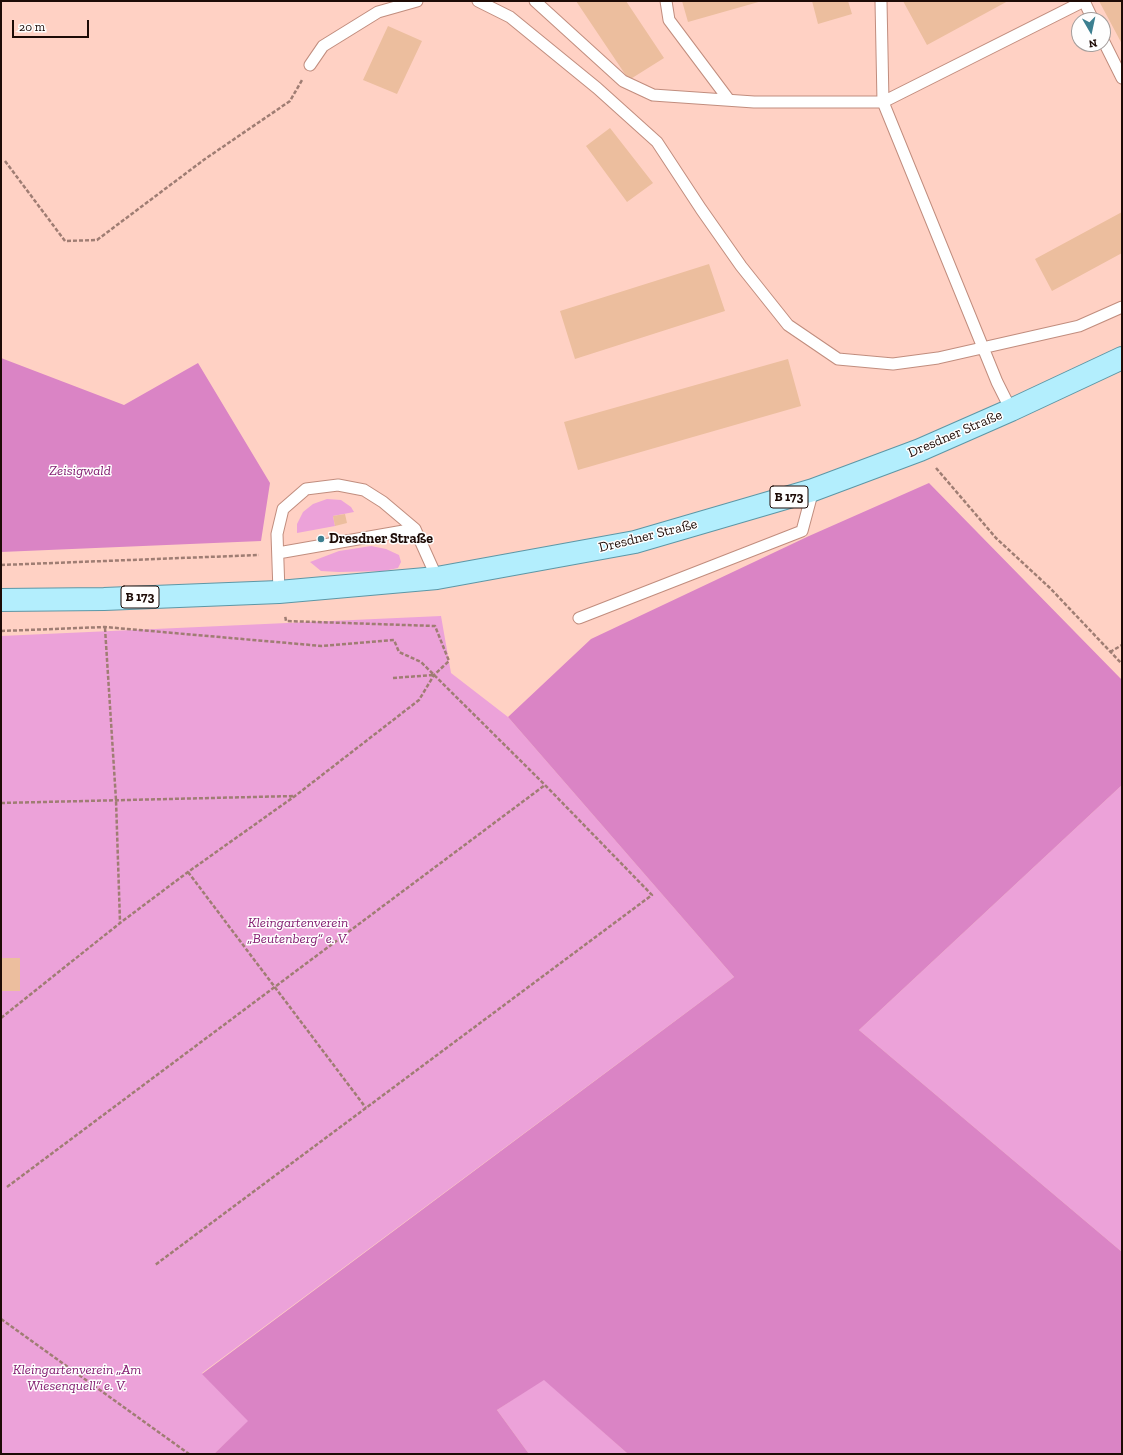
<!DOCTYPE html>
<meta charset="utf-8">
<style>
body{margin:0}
#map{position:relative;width:1123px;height:1455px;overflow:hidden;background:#ffd1c4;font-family:"Zilla Slab",serif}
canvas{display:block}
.frame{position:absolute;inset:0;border:2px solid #1d0b06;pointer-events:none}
.north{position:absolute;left:1071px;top:12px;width:40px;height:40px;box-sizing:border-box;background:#fefefe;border:1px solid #a49d9b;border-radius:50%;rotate:171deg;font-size:11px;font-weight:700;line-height:16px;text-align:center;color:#1d0b06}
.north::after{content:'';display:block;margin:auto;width:14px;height:18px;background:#3c7f90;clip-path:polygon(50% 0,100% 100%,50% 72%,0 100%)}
.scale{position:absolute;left:12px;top:20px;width:77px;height:18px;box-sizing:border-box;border:2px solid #1d0b06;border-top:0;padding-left:5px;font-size:12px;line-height:14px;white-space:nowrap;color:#1d0b06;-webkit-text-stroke:3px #fefefe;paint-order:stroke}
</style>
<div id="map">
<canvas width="1123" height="1455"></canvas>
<div class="frame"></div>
<div class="north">N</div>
<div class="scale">20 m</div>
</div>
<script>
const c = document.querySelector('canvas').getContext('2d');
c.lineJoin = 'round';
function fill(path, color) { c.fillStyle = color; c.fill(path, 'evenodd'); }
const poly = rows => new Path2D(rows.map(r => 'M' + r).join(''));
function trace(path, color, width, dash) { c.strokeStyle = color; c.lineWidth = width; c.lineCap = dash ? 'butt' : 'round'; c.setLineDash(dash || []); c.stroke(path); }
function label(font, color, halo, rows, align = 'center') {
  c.font = font + ' "Zilla Slab",serif'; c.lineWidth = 3; c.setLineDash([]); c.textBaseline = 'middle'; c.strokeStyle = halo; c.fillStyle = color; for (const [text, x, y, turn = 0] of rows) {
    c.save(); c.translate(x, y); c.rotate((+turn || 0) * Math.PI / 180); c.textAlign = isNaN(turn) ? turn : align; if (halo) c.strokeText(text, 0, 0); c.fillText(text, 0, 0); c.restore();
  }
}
const green = poly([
 [327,499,341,500,351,507,354,512,333,516,335,526,297,533,297,524,303,512,313,504],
 [371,546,386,549,399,555,401,562,398,568,384,571,339,572,321,571,310,562,339,551],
 [441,616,451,673,508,717,734,977,202,1373,249,1421,214,1454,1,1454,1,636],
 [1122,785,1122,1252,859,1030],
 [544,1379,628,1454,529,1454,497,1410]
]);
const forest = poly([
 [1,358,124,405,198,363,270,483,261,541,1,552],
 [929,483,1122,680,1122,785,859,1030,1122,1252,1122,1454,628,1454,544,1380,497,1410,529,1454,214,1454,248,1421,202,1374,734,977,508,717,591,639,809,536]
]);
const building = poly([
 [576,1,626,1,664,58,629,80],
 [682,1,762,1,688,22],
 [812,1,848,1,852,14,818,24],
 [903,1,1008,1,927,45],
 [1099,1,1122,1,1122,44],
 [388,26,422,41,397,94,363,80],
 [610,128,653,183,627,202,586,146],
 [1122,212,1122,253,1052,291,1035,259],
 [709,264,725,311,575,359,560,311],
 [788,359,801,406,578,470,564,422],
 [345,514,347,523,335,526,333,516],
 [1,958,20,958,20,991,1,991]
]);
const path = poly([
 [5,161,65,241,97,240,205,159,290,101,302,80],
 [936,468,996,538,1050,588,1122,664],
 [1,565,259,555],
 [105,628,116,800,120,922],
 [1,631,105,627,322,646,394,640,399,652,421,662,545,785,652,895,155,1265],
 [1110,652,1122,645],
 [393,678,433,675],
 [1,803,295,796],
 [188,872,366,1108],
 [1,1018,120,923,188,872,295,796,419,700,434,675,449,661,435,626,286,621,285,615],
 [7,1187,545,785],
 [1,1319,189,1454]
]);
const lane = poly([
 [478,1,510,17,597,88,657,142,701,209,741,266,788,325,838,359,893,364,938,358,1079,326,1122,307],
 [535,1,623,81,653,95,754,102,883,102,997,382,1011,410],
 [666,1,669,20,729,100],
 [881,1,883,102,1084,1,1093,20],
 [1103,40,1122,78],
 [310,65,323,46,378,12,417,1],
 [278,553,415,529],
 [279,592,277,534,283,509,306,489,338,485,364,490,383,502,415,529,437,578],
 [579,618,802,531,813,490]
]);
const primary = poly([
 [1,600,104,599,279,592,437,578,635,542,813,490,920,450,1011,410,1122,358]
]);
const markers = [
 [321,539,4,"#3c7f90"]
];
const shields = [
 [789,497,38],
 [140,597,38]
];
const shieldNames = [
 ["B 173",789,497],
 ["B 173",140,597]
];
const streetNames = [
 ["Dresdner Straße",955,434,-23],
 ["Dresdner Straße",648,536,-14]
];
const parkNames = [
 ["Zeisigwald",80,471],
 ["Kleingartenverein",298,923],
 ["„Beutenberg“ e. V.",298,939],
 ["Kleingartenverein „Am",77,1370],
 ["Wiesenquell“ e. V.",77,1386]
];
const poiNames = [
 ["Dresdner Straße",329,539]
];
fill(green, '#eca2d9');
fill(forest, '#da84c5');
fill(building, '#ecbe9e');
trace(lane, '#c18d7e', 13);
trace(primary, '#5d97a6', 24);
trace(path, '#9f7d73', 2.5, [4, 2]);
trace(lane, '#fff', 11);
trace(primary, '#b3eefd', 22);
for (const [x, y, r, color] of markers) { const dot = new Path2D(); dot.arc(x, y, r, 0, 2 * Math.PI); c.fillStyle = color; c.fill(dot); trace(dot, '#fefefe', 1.5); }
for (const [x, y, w] of shields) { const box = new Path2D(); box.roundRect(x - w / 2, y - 11, w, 22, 3); c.fillStyle = '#fefefe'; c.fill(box); trace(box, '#1d0b06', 1); }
label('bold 13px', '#1d0b06', null, shieldNames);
label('14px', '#1d0b06', '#fefefe', streetNames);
label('italic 14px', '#841f72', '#fefefe', parkNames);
label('bold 14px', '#1d0b06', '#fefefe', poiNames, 'left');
</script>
